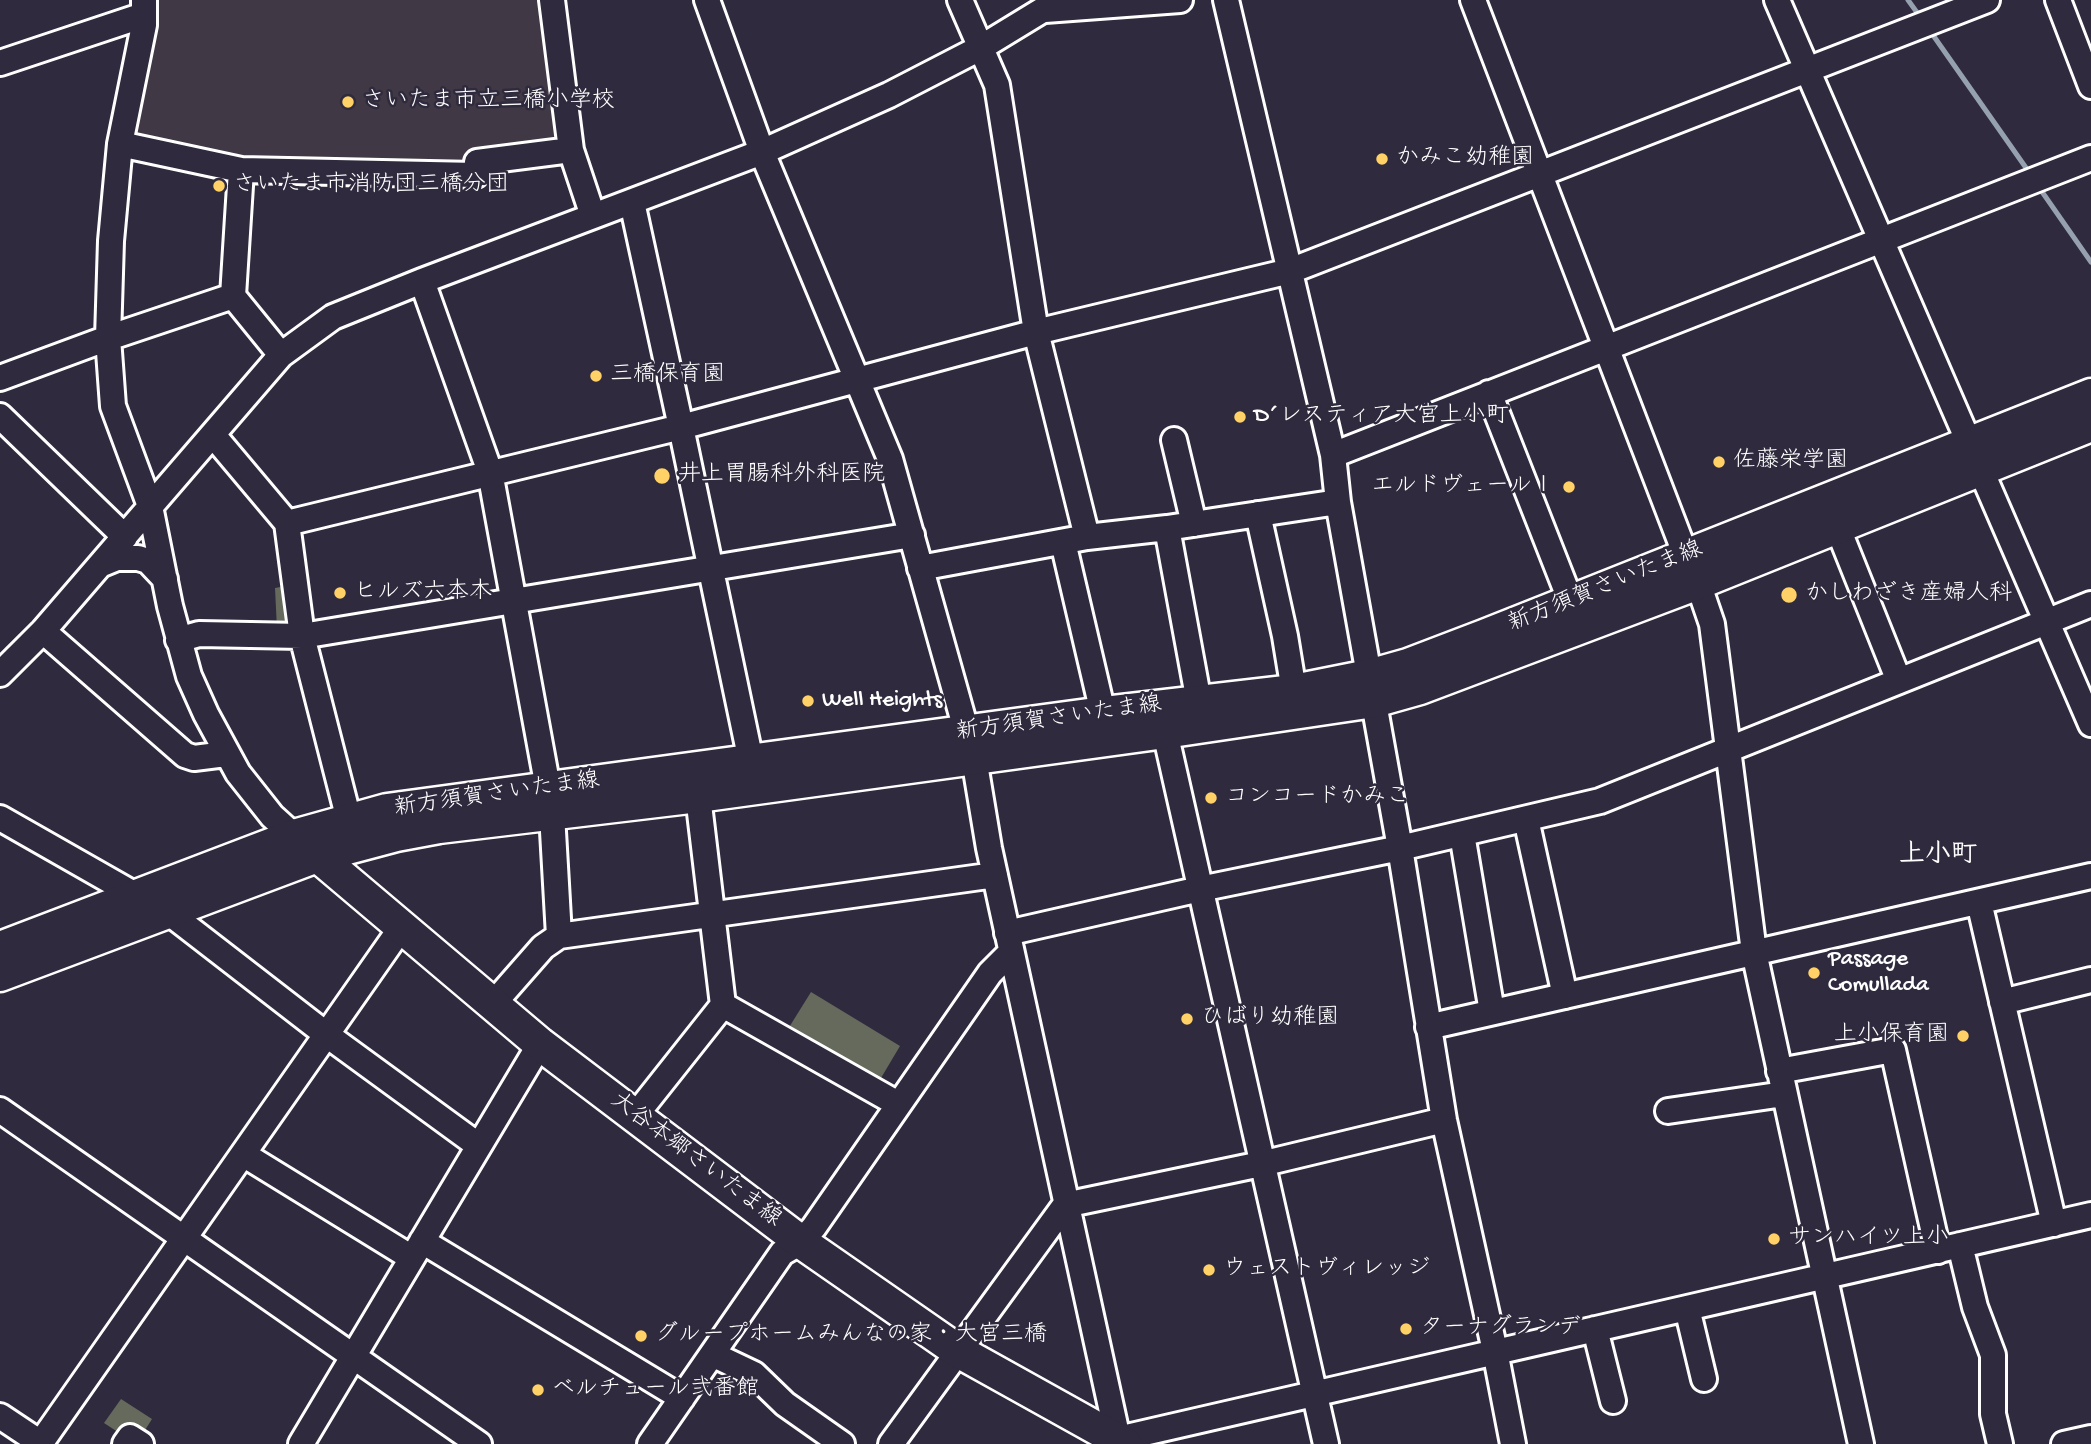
<!DOCTYPE html>
<meta charset="utf-8">
<style>
body{margin:0}
canvas{display:block;background:#2f2a3d}
</style>
<canvas width="2091" height="1444"></canvas>
<script>
const c = document.querySelector('canvas').getContext('2d');
c.lineJoin = 'round';
function fill(path, color) { c.fillStyle = color; c.fill(path, 'evenodd'); }
const poly = rows => new Path2D(rows.map(r => 'M' + r).join(''));
function trace(path, color, width, dash) { c.strokeStyle = color; c.lineWidth = width; c.lineCap = dash ? 'butt' : 'round'; c.setLineDash(dash || []); c.stroke(path); }
function label(font, color, halo, rows, align = 'center') {
  c.font = font + ' "Gochi Hand","Klee One",sans-serif'; c.lineWidth = 5; c.setLineDash([]); c.textBaseline = 'middle'; c.strokeStyle = halo; c.fillStyle = color; for (const [text, x, y, turn = 0] of rows) {
    c.save(); c.translate(x, y); c.rotate((+turn || 0) * Math.PI / 180); c.textAlign = isNaN(turn) ? turn : align; if (halo) c.strokeText(text, 0, 0); c.fillText(text, 0, 0); c.restore();
  }
}
const built = poly([
 [153,0,543,0,564,141,468,166,266,162,220,156,130,134]
]);
const green = poly([
 [291,585,295,624,277,629,275,588],
 [811,992,900,1046,878,1083,788,1029],
 [121,1399,152,1419,140,1438,124,1436,104,1423]
]);
const stream = poly([
 [1908,0,1921,18],
 [1928,28,2031,175],
 [2038,186,2091,262]
]);
const minor = poly([
 [144,0,144,25,120,144,111,241,108,338,113,406,150,506,170,606,189,676,206,714,238,773,272,816,294,836],
 [552,0,571,150,593,216],
 [707,0,762,152,890,459,974,758,989,848,1118,1439,1116,1444],
 [960,0,997,85,1036,332,1087,537],
 [1226,0,1333,455,1338,502,1400,848,1444,1120,1495,1351,1513,1444],
 [1473,0,1686,556],
 [1777,0,2091,724],
 [2058,0,2091,86],
 [1045,10,1180,0],
 [0,63,144,15],
 [120,144,241,170,476,175,477,162,571,150],
 [241,170,233,296,281,355],
 [632,202,681,427,751,761],
 [422,281,490,472,548,788],
 [0,378,108,338,233,296],
 [1489,393,1571,602],
 [0,416,125,537],
 [213,435,287,523,302,636,349,820],
 [1174,440,1194,524],
 [1333,455,2091,158],
 [1258,514,1285,636,1294,691],
 [287,523,681,427,1036,332,1290,271,1987,0],
 [1837,526,1899,681],
 [1167,528,1199,702],
 [1063,542,1103,713],
 [100,565,117,558,138,558,148,561,165,579],
 [920,568,1087,537,1167,528,1338,502],
 [1698,583,1712,624,1754,952,1861,1444],
 [43,631,185,755,194,758,226,754],
 [178,640,199,634,302,636,912,535],
 [0,674,43,631,281,355,333,317,422,281,762,152,889,95,982,47,1059,0],
 [1165,732,1326,1444],
 [0,818,137,896],
 [1526,819,1565,996],
 [1462,834,1492,1012],
 [1979,902,2054,1224],
 [168,912,327,1035,479,1146],
 [1007,933,1200,889,1400,848,1600,801,2091,604],
 [559,936,995,875],
 [2002,1002,2091,980],
 [493,1004,543,947,559,936,552,814],
 [723,1005,898,1104],
 [1428,1027,2091,876],
 [1779,1071,1893,1050,1938,1251],
 [0,1110,479,1444],
 [1668,1111,1784,1094],
 [635,1116,723,1005,698,796],
 [243,1154,412,1258],
 [422,1241,682,1398],
 [1960,1245,1975,1307,1993,1355,1993,1414,2000,1444],
 [1687,1308,1704,1379],
 [1595,1329,1613,1401],
 [714,1355,754,1374,785,1404,842,1444],
 [0,1416,42,1444],
 [1118,1439,2091,1215],
 [40,1444,401,928],
 [125,1444,130,1437,141,1444],
 [301,1444,540,1044],
 [650,1444,782,1253,801,1242,814,1227,990,973,1011,952],
 [891,1444,1065,1205,1261,1164,1444,1120],
 [2064,1444,2091,1438]
]);
const major = poly([
 [306,846,540,1044,801,1242,958,1351,1125,1444],
 [0,948,294,836,387,810,1103,713,1294,691,1369,676,1408,665,1484,636,2091,395],
 [0,975,317,856,396,835,439,827,698,796,1165,732,1374,701,1420,688,1698,583,2091,425]
]);
const markers = [
 [348,102,7,"#ffd166"],
 [1382,159,7,"#ffd166"],
 [219,186,7,"#ffd166"],
 [596,376,7,"#ffd166"],
 [1240,417,7,"#ffd166"],
 [1719,462,7,"#ffd166"],
 [662,476,9,"#ffd166"],
 [1569,487,7,"#ffd166"],
 [340,593,7,"#ffd166"],
 [1789,595,9,"#ffd166"],
 [808,701,7,"#ffd166"],
 [1211,798,7,"#ffd166"],
 [1814,973,7,"#ffd166"],
 [1187,1019,7,"#ffd166"],
 [1963,1036,7,"#ffd166"],
 [1774,1239,7,"#ffd166"],
 [1209,1270,7,"#ffd166"],
 [1406,1329,7,"#ffd166"],
 [641,1336,7,"#ffd166"],
 [538,1390,7,"#ffd166"]
];
const poiNames = [
 ["さいたま市立三橋小学校",362,102],
 ["かみこ幼稚園",1396,159],
 ["さいたま市消防団三橋分団",233,186],
 ["三橋保育園",610,376],
 ["D´レスティア大宮上小町",1254,417],
 ["佐藤栄学園",1733,462],
 ["井上胃腸科外科医院",678,476],
 ["エルドヴェールⅠ",1555,487,"right"],
 ["ヒルズ六本木",354,593],
 ["かしわざき産婦人科",1805,595],
 ["Well Heights",822,701],
 ["コンコードかみこ",1225,798],
 ["Passage",1828,960],
 ["Comullada",1828,986],
 ["ひばり幼稚園",1201,1019],
 ["上小保育園",1949,1036,"right"],
 ["サンハイツ上小",1788,1239],
 ["ウェストヴィレッジ",1223,1270],
 ["ターナグランデ",1420,1329],
 ["グループホームみんなの家・大宮三橋",655,1336],
 ["ベルチュール弐番館",552,1390]
];
const streetNames = [
 ["新方須賀さいたま線",1606,588,-22],
 ["新方須賀さいたま線",1059,720,-8],
 ["新方須賀さいたま線",497,796,-8],
 ["大谷本郷さいたま線",695,1161,37]
];
const quarterNames = [
 ["上小町",1938,857]
];
fill(built, '#403844');
fill(green, '#656a5d');
trace(stream, '#96a1b0', 5);
trace(minor, '#fff', 30);
trace(major, '#fff', 37);
trace(minor, '#2f2a3d', 24);
trace(major, '#2f2a3d', 32);
for (const [x, y, r, color] of markers) { const dot = new Path2D(); dot.arc(x, y, r, 0, 2 * Math.PI); c.fillStyle = color; c.fill(dot); trace(dot, '#2f2a3d', 2.5); }
label('23px', '#fff', '#2f2a3d', poiNames, 'left');
label('23px', '#fff', '#2f2a3d', streetNames);
label('bold 26px', '#fff', '#2f2a3d', quarterNames);
</script>
